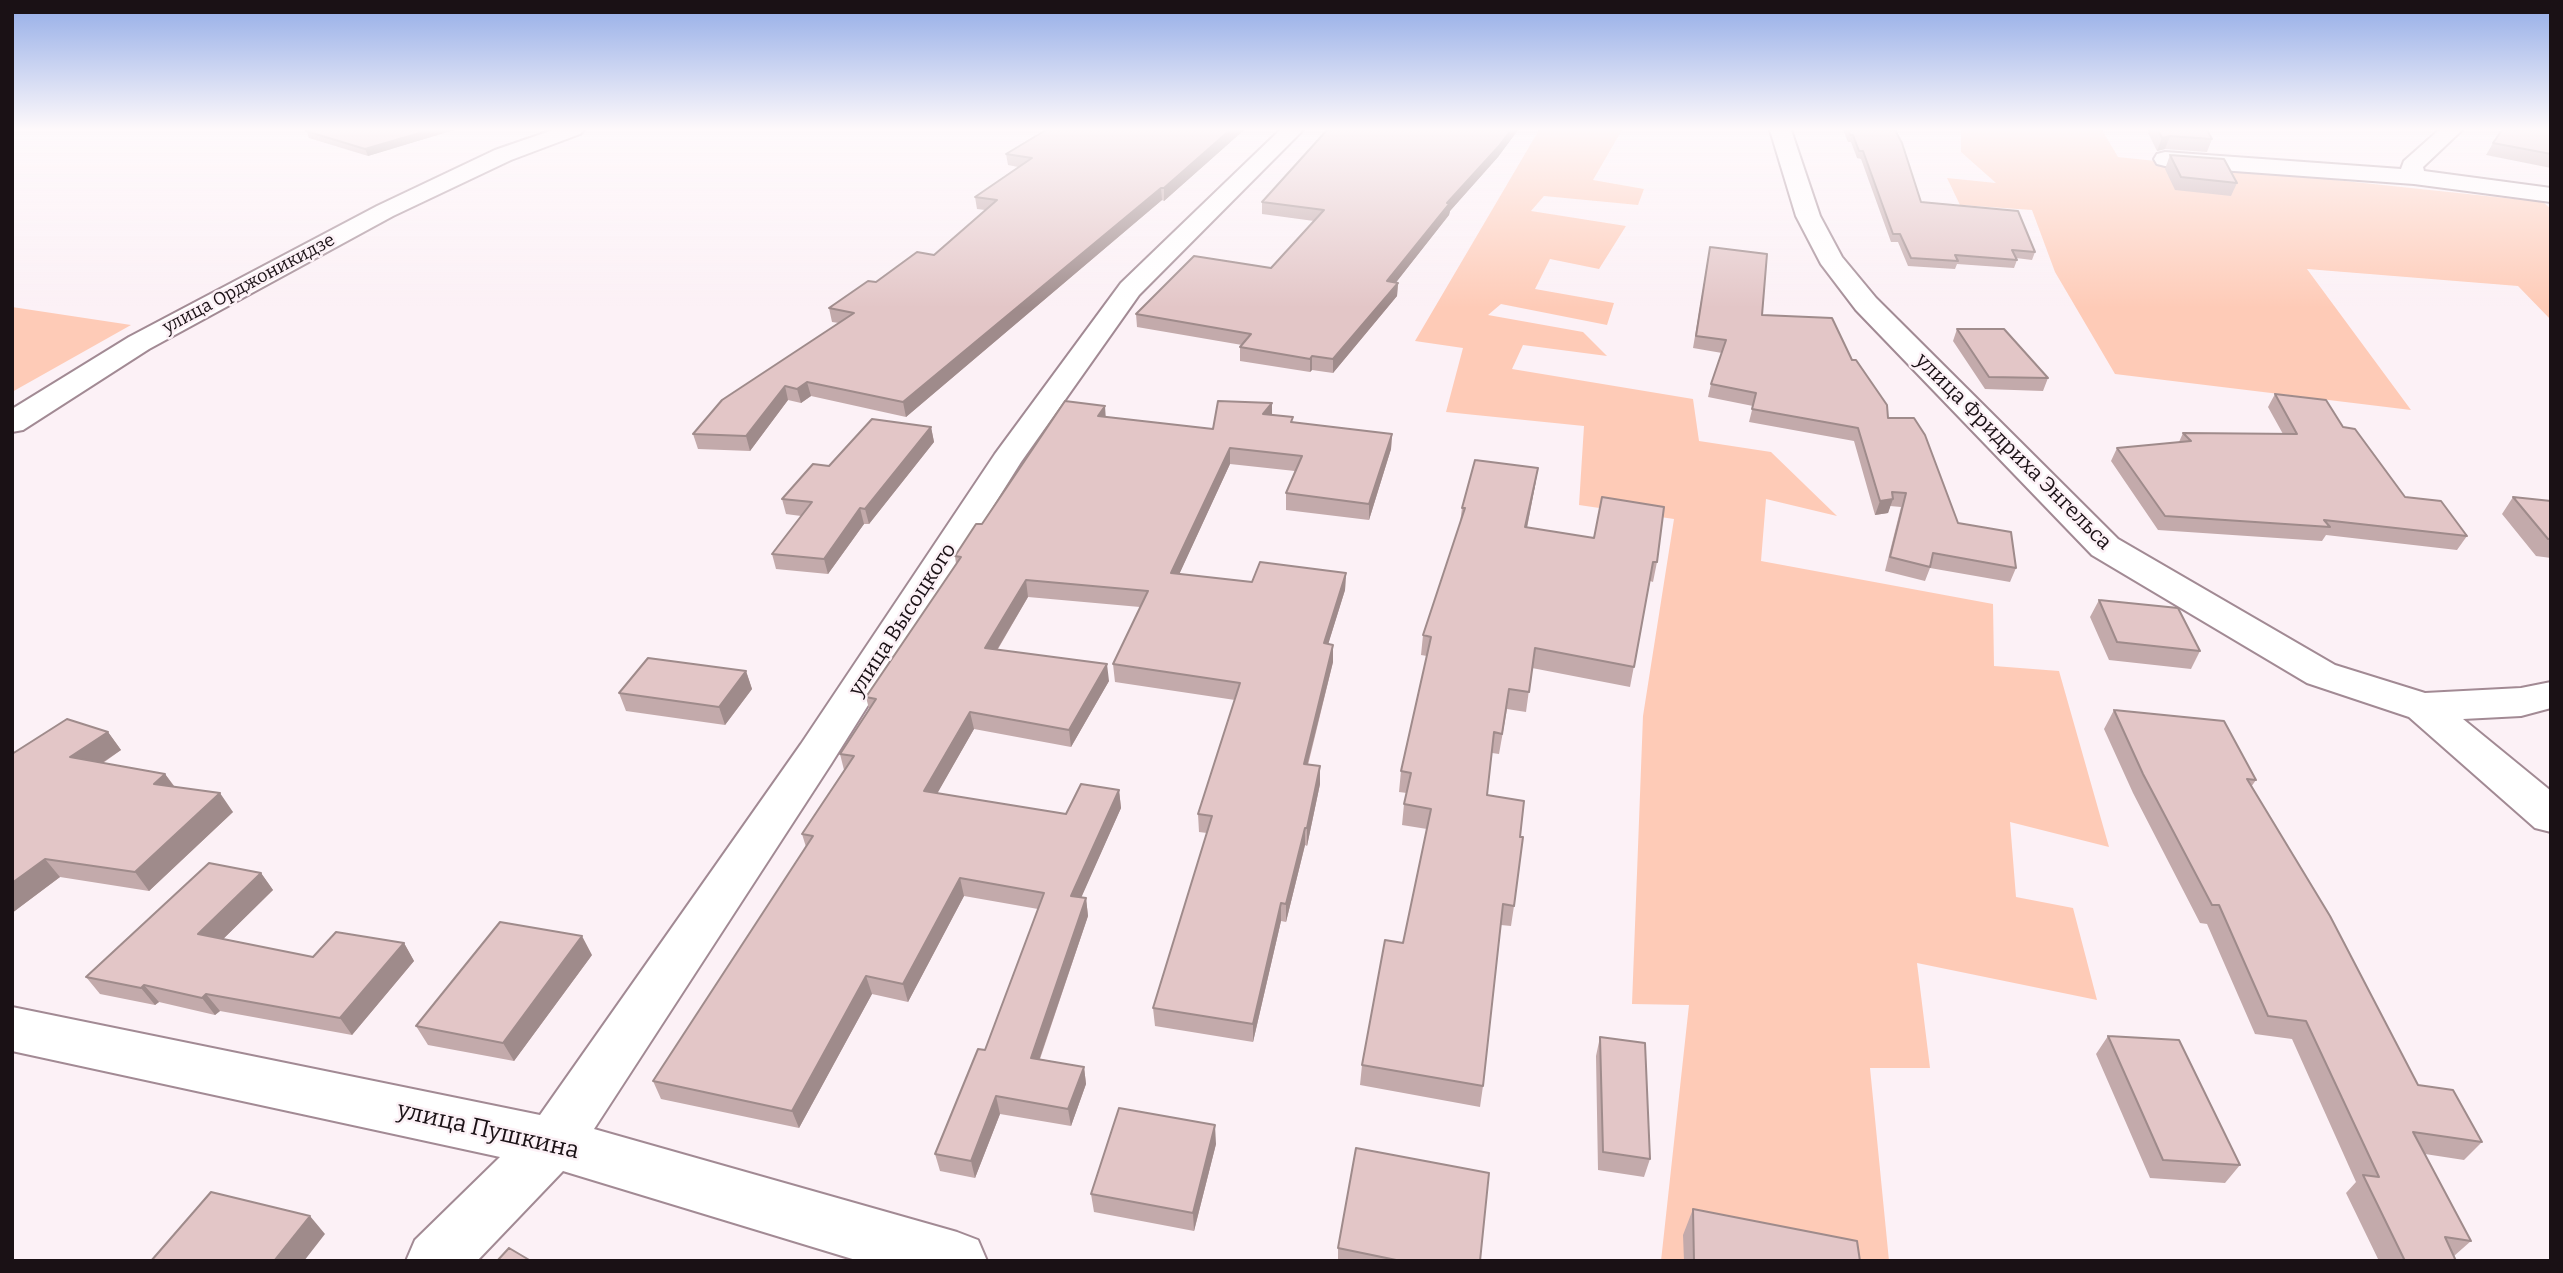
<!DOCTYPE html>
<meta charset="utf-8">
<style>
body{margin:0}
#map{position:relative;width:2563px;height:1273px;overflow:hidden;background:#fcf1f6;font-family:Bitter,serif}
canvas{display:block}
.frame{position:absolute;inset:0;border:14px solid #1a1115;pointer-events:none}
</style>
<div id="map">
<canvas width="2563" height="1273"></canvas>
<div class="frame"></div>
</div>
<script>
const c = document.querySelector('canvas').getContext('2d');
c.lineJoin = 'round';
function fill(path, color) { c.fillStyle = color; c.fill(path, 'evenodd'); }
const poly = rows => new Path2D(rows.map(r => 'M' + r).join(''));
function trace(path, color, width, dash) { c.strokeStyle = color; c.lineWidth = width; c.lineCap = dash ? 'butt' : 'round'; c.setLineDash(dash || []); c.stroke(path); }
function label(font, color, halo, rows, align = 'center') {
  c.font = font + ' Bitter,serif'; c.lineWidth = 5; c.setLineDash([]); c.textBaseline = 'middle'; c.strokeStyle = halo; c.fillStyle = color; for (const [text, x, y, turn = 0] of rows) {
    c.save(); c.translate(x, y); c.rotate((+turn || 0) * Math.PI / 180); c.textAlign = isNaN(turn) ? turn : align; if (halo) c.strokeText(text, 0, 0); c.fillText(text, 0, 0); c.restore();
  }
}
const green = poly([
 [1539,130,1622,130,1593,180,1644,189,1638,205,1544,196,1531,211,1626,226,1599,269,1550,259,1535,289,1614,303,1607,325,1501,304,1488,315,1583,332,1607,356,1523,345,1512,369,1693,399,1699,441,1771,452,1837,516,1766,499,1761,561,1993,604,1994,666,2059,671,2109,847,2010,822,2016,897,2073,908,2097,1000,1917,963,1930,1068,1870,1068,1889,1261,1661,1261,1689,1005,1632,1004,1643,716,1674,519,1579,505,1584,426,1446,412,1463,348,1415,341],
 [1961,130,2102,130,2118,157,2543,202,2551,209,2551,320,2518,286,2307,269,2411,410,2115,374,2055,272,2032,210,1960,205,1947,178,1996,183,1961,152],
 [12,307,131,325,12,392]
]);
const minor = poly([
 [1280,130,1303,130,1139,295,1021,462,831,764,594,1129,957,1232,978,1240,987,1261,859,1261,563,1171,477,1261,406,1261,415,1240,500,1157,12,1051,12,1007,540,1115,801,744,995,454,1121,283,1280,130],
 [1770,130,1791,130,1820,216,1842,257,1876,298,2118,539,2335,665,2425,693,2521,688,2551,682,2551,708,2521,716,2463,719,2551,791,2551,832,2535,828,2409,717,2307,683,2092,555,1856,310,1821,264,1796,216,1770,130],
 [2439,130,2462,130,2423,167,2424,171,2551,188,2551,202,2414,184,2165,166,2157,164,2154,159,2157,154,2165,152,2401,169,2404,161,2439,130]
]);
const secondary = poly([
 [553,130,584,130,580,134,511,160,393,216,149,349,23,430,12,432,12,409,129,337,377,206,495,150,553,130]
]);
const wall = poly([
 [310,130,454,130,368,156,309,138,306,131],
 [1244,130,1164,201,1162,200,906,417,811,396,801,403,788,400,750,451,698,449,693,434,839,323,832,322,829,308,876,282,934,255,985,210,977,209,975,197,1018,167,1008,165,1006,154],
 [1327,130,1518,130,1498,157,1450,211,1449,215,1396,282,1398,283,1397,296,1333,373,1312,370,1310,372,1240,361,1240,347,1242,345,1137,327,1136,314,1271,268,1314,221,1262,214,1262,202],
 [1843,130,1895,130,1921,202,2035,252,2032,260,2016,258,2017,260,2014,268,1957,264,1955,269,1908,266,1898,242,1891,242,1861,159,1857,158,1851,142,1848,142],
 [2149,130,2207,130,2212,139,2207,152,2165,149,2157,151,2148,133],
 [2551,130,2551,168,2486,155,2493,143],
 [2170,155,2237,183,2231,196,2175,190,2165,169],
 [1708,259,1762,315,1852,360,1888,418,1958,523,2016,568,2010,582,1930,568,1925,581,1885,571,1901,507,1890,506,1888,513,1875,515,1854,441,1749,422,1753,406,1708,397,1711,384,1722,353,1693,348],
 [1957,329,2048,378,2043,391,1985,389,1953,341],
 [2275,394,2343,427,2405,497,2467,536,2457,550,2326,535,2322,541,2158,530,2111,461,2117,448,2179,442,2183,433,2283,434,2268,407],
 [1272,415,1293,422,1392,434,1391,449,1369,520,1286,510,1286,493,1295,471,1230,464,1179,574,1252,582,1346,573,1345,590,1328,644,1333,645,1333,662,1308,765,1320,766,1320,784,1307,846,1305,845,1286,922,1281,921,1253,1042,1155,1026,1153,1008,1207,833,1199,832,1198,814,1235,700,1115,682,1113,664,1140,607,1028,597,998,649,1109,681,1071,747,974,729,937,793,1066,814,1119,790,1121,808,1081,897,1086,898,1088,916,1040,1059,1084,1067,1086,1084,1071,1126,1000,1114,975,1178,940,1171,935,1154,985,1050,1038,909,964,896,908,1002,872,994,799,1128,661,1099,653,1081,806,847,802,834,844,770,840,754,869,709,866,697,956,564,955,556,982,524,1106,417,1213,429],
 [931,427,934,442,869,524,864,524,828,574,776,569,772,554,801,516,786,514,782,499,829,466],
 [1538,468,1535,486,1527,528,1657,562,1653,582,1650,581,1630,687,1532,668,1526,712,1507,709,1499,754,1492,753,1487,795,1520,837,1514,906,1511,926,1501,925,1483,1086,1480,1107,1360,1085,1362,1065,1403,943,1427,829,1402,825,1404,804,1407,793,1399,792,1401,771,1427,656,1421,655,1423,635,1460,523,1462,508],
 [2513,497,2551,501,2551,558,2536,556,2502,514],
 [2099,600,2200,651,2191,669,2109,660,2090,617],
 [746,671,752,689,725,725,626,711,619,693],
 [2114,710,2256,780,2251,787,2418,1085,2482,1142,2464,1160,2425,1154,2471,1241,2454,1256,2456,1261,2379,1261,2346,1193,2356,1182,2292,1039,2255,1034,2207,924,2200,923,2133,793,2104,729],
 [108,732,121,750,103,763,165,774,175,787,233,812,149,891,60,877,12,913,12,754],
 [261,873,273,890,223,939,313,957,404,943,414,961,352,1035,220,1011,215,1015,159,1002,155,1005,100,994,86,977],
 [592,955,514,1061,428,1045,416,1026],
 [2108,1036,2240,1165,2225,1183,2150,1178,2096,1054],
 [1600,1037,1650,1159,1644,1177,1598,1170,1596,1056],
 [1216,1144,1194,1231,1094,1212,1091,1194],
 [1693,1209,1860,1261,1684,1261,1683,1235],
 [1338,1248,1480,1261,1338,1261]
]);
const shadedWall = poly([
 [430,130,454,130,368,156,365,149],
 [1230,130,1244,130,1164,201,1164,188],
 [1511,130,1518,130,1498,157,1450,211,1449,215,1387,294,1387,281,1447,203],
 [2170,136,2165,149,2157,151,2162,138],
 [1161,188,1162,200,906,417,903,402],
 [1398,283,1397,296,1333,373,1333,359],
 [1312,356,1312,370,1310,372,1310,359],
 [807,382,811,396,801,403,797,389],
 [785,386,788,400,750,451,746,436],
 [1272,403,1272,418,1263,414],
 [1105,406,1106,421,1098,416],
 [931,427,934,442,869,524,865,509],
 [1392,434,1391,449,1369,520,1369,504],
 [1230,448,1230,464,1172,590,1171,573],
 [1538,468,1535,486,1523,547,1525,527],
 [1893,499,1888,513,1875,515,1880,501],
 [860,508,864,524,828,574,824,559],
 [1346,573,1345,590,1323,661,1324,643],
 [1026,580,1028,597,988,665,985,648],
 [1333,645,1333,662,1303,782,1304,764],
 [1107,664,1109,681,1071,747,1069,730],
 [746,671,752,689,725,725,719,707],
 [970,712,974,729,929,808,924,791],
 [108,732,121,750,84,775,70,757],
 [1320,766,1320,784,1307,846,1307,828],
 [165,774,178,792,154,784],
 [1119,790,1121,808,1074,914,1071,896],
 [220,793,233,812,149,891,135,872],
 [1305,828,1305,845,1286,922,1286,904],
 [45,859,60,877,12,913,12,883],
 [261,873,273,890,211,951,198,934],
 [960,878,964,896,908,1002,903,984],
 [1086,898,1088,916,1034,1075,1031,1058],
 [1281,903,1281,921,1253,1042,1253,1024],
 [582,936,592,955,514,1061,503,1043],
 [404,943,414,961,352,1035,340,1018],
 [866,976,872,994,799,1128,792,1111],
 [144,985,159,1002,155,1005,141,988],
 [206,994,220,1011,215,1015,202,998],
 [1084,1067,1086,1084,1071,1126,1068,1109],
 [996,1096,1000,1114,975,1178,971,1161],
 [1215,1125,1216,1144,1194,1231,1193,1213],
 [310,1216,325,1234,304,1261,274,1261]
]);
const building = poly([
 [310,130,430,130,365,149,306,131,310,130],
 [1046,130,1230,130,1164,188,1161,188,903,402,807,382,797,389,785,386,746,436,693,434,722,400,854,313,829,308,868,281,876,282,917,252,934,255,997,200,975,197,1032,158,1006,154,1046,130],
 [1327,130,1511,130,1499,146,1447,203,1450,203,1387,281,1398,283,1333,359,1312,356,1310,359,1240,347,1251,334,1136,314,1194,256,1271,268,1324,210,1262,202,1327,130],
 [1848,130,1895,130,1902,143,1921,202,2018,211,2035,252,2012,250,2017,260,1955,255,1958,261,1911,258,1900,234,1893,234,1863,151,1859,151,1853,135,1850,135,1848,130],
 [2158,130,2207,130,2212,139,2170,136,2162,138,2158,130],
 [2502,130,2551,130,2551,154,2493,143,2502,130],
 [2170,155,2224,159,2237,183,2181,177,2170,155],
 [1710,247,1767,254,1762,315,1832,318,1852,360,1856,360,1887,405,1888,418,1914,418,1925,435,1958,523,2011,532,2016,568,1933,553,1930,567,1890,557,1906,493,1892,492,1893,499,1880,501,1858,428,1752,409,1756,393,1711,384,1726,340,1696,336,1710,247],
 [1957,329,2004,329,2048,378,1989,377,1957,329],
 [2275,394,2326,400,2343,427,2355,429,2405,497,2441,501,2467,536,2324,520,2330,527,2165,516,2117,448,2191,441,2183,433,2297,434,2275,394],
 [1065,401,1105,406,1098,416,1213,429,1218,401,1272,403,1263,414,1293,417,1291,422,1392,434,1369,504,1286,493,1302,456,1230,448,1171,573,1252,582,1260,562,1346,573,1324,643,1333,645,1304,764,1320,766,1307,828,1305,828,1286,904,1281,903,1253,1024,1153,1008,1212,816,1198,814,1240,683,1113,664,1148,591,1026,580,985,648,1107,664,1069,730,970,712,924,791,1066,814,1081,784,1119,790,1071,896,1086,898,1031,1058,1084,1067,1068,1109,996,1096,971,1161,935,1154,978,1049,985,1050,1044,893,960,878,903,984,866,976,792,1111,653,1081,813,836,802,834,854,756,840,754,876,699,866,697,961,557,955,556,976,524,982,524,1065,401],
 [872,419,931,427,865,509,860,508,824,559,772,554,812,502,782,499,813,464,829,466,872,419],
 [1475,460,1538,468,1525,527,1594,538,1602,497,1664,507,1657,562,1653,562,1634,667,1535,648,1529,692,1509,689,1502,734,1494,732,1487,795,1524,801,1520,837,1523,837,1514,906,1503,904,1483,1086,1362,1065,1385,940,1403,943,1431,809,1404,804,1411,773,1401,771,1431,637,1423,635,1465,508,1462,508,1475,460],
 [2513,497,2551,501,2551,539,2548,539,2513,497],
 [2099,600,2178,608,2200,651,2117,642,2099,600],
 [648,658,746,671,719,707,619,693,648,658],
 [2114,710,2224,721,2256,780,2247,779,2330,916,2418,1085,2453,1090,2482,1142,2413,1132,2471,1241,2445,1237,2456,1261,2405,1261,2363,1175,2379,1177,2306,1021,2268,1016,2219,905,2212,905,2143,774,2114,710],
 [67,719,108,732,70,757,165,774,154,784,220,793,135,872,45,859,12,883,12,754,67,719],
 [209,863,261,873,198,934,313,957,336,932,404,943,340,1018,206,994,202,998,144,985,141,988,86,977,209,863],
 [500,922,582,936,503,1043,416,1026,500,922],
 [2108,1036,2179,1040,2240,1165,2163,1160,2108,1036],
 [1600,1037,1645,1043,1650,1159,1603,1152,1600,1037],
 [1119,1108,1215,1125,1193,1213,1091,1194,1119,1108],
 [1356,1148,1489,1173,1480,1261,1401,1261,1338,1248,1356,1148],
 [211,1192,310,1216,274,1261,151,1261,211,1192],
 [1693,1209,1857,1241,1860,1261,1694,1261,1693,1209],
 [509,1248,531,1261,497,1261,509,1248]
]);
const farStreetnames = [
 ["улица Орджоникидзе",249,284,-28]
];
const streetNames = [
 ["улица Фридриха Энгельса",2013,452,45],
 ["улица Высоцкого",903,620,-57]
];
const nearStreetnames = [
 ["улица Пушкина",488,1131,13]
];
fill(green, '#fecbb7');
trace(minor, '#a28a94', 4);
trace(secondary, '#a28a94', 4);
fill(minor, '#fff');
fill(secondary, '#fff');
fill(wall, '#c3aaab');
fill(shadedWall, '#9f8b8b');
fill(building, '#e3c6c7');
trace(building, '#9f8b8b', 2);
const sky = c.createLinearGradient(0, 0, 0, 308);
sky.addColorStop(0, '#93ace7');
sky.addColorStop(0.42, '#fef9fb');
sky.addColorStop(1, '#fef9fb00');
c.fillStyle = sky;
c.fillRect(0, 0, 2563, 308);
label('18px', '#1a1115', '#fcf1f6', farStreetnames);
label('21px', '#1a1115', '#fcf1f6', streetNames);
label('24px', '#1a1115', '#fcf1f6', nearStreetnames);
</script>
